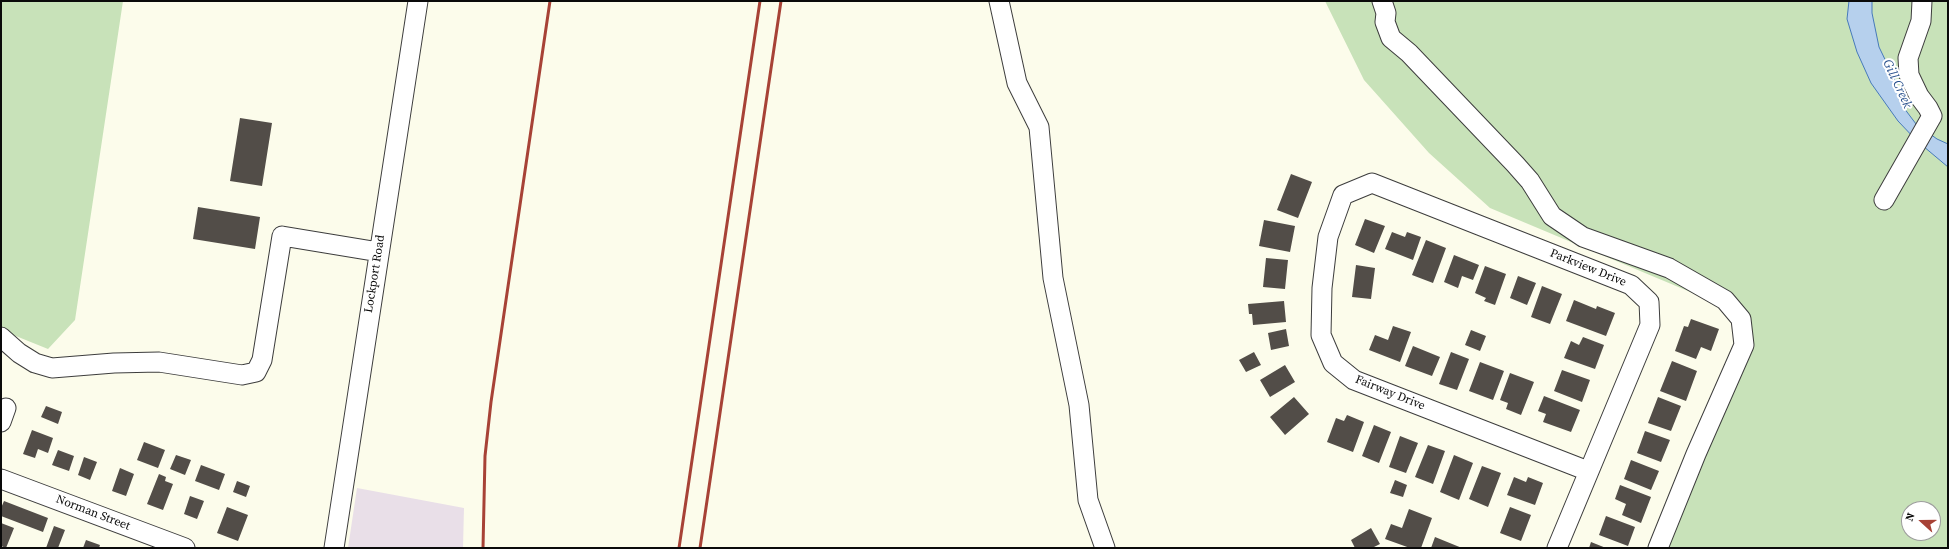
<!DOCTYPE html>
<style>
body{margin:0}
#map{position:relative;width:1949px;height:549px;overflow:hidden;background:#fcfceb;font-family:"Source Serif 4",serif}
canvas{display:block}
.frame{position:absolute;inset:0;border:2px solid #0a0a0a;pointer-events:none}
.north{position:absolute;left:1901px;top:501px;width:40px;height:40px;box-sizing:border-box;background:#fff;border:1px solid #9d9d9d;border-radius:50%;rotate:291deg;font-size:11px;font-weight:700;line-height:16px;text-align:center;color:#0a0a0a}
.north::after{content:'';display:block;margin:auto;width:14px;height:18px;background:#a74236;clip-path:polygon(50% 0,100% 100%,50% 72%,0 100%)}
</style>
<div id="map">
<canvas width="1949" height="549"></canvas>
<div class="frame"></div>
<div class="north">N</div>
</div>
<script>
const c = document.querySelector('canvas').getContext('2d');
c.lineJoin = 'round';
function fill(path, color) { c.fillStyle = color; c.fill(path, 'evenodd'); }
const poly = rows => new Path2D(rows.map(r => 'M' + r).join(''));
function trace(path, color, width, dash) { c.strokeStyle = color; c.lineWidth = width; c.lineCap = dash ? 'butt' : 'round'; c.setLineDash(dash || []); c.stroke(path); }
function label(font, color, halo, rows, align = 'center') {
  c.font = font + ' "Source Serif 4",serif'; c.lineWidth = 4; c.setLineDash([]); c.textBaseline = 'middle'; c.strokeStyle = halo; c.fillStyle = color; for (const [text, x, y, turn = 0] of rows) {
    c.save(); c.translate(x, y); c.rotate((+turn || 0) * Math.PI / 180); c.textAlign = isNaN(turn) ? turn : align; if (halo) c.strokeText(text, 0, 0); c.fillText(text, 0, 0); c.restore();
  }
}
const industrial = poly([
 [357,488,464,508,463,548,348,548]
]);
const green = poly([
 [1,1,123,1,75,320,48,349,1,330],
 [1325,1,1948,1,1948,548,1647,548,1739,336,1738,321,1707,299,1490,208,1429,153,1364,80],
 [1909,509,1933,509,1933,533,1909,533]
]);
const water = poly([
 [1849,1,1872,1,1872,13,1879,47,1894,78,1904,108,1916,124,1937,139,1948,144,1948,167,1917,141,1898,121,1871,83,1857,52,1847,19,1849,1]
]);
const building = poly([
 [240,118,272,123,262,186,230,181],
 [1291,174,1312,182,1298,218,1277,210],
 [198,207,260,217,255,249,193,239],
 [1365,219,1385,226,1374,253,1355,245],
 [1264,220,1295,226,1290,252,1259,246],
 [1392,232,1405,237,1407,232,1421,237,1413,260,1385,249],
 [1426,240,1446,248,1433,283,1412,275],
 [1454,255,1479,265,1473,280,1462,276,1458,288,1444,282],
 [1266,258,1288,260,1285,289,1263,287],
 [1356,265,1375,268,1371,299,1352,297],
 [1485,266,1506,274,1495,305,1484,301,1486,298,1475,293],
 [1518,276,1536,283,1527,305,1510,298],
 [1542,286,1562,294,1550,324,1531,317],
 [1574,300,1596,309,1597,306,1615,313,1606,336,1566,321],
 [1284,301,1286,322,1253,325,1252,314,1249,314,1248,304],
 [1691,319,1719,329,1711,351,1701,347,1696,359,1675,351,1684,326,1688,327],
 [1393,326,1411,332,1400,362,1369,350,1375,335,1388,340],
 [1286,329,1289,346,1271,350,1268,333],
 [1471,330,1486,336,1480,351,1465,345],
 [1583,337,1604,345,1595,369,1564,358,1571,341,1579,345],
 [1413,346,1440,357,1432,376,1405,366],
 [1254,352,1261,365,1246,372,1239,360],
 [1451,352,1469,359,1457,390,1439,384],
 [1672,361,1697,371,1686,401,1660,391],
 [1480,362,1504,371,1493,400,1469,391],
 [1285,365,1295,382,1270,397,1260,380],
 [1562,370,1590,380,1582,402,1554,391],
 [1510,373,1534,382,1521,415,1506,409,1508,403,1500,400],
 [1544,396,1580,410,1571,432,1543,422,1546,414,1538,411],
 [1294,397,1309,414,1285,435,1270,417],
 [1658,397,1681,406,1671,431,1648,423],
 [46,406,62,412,58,424,41,417],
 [1347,415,1364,422,1353,452,1327,442,1336,418,1344,421],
 [1374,425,1391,432,1379,463,1362,456],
 [32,430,53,438,48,453,38,449,35,458,23,454],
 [1645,431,1670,440,1661,462,1637,453],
 [1400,436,1418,443,1406,473,1389,467],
 [144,442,165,450,158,468,137,460],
 [1428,445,1445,451,1433,484,1415,477],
 [58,450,74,456,69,471,52,465],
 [176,455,191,460,185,475,170,469],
 [1454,455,1473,463,1459,500,1440,492],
 [84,457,97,462,90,480,78,475],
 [1631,460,1659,471,1651,490,1624,479],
 [201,465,225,474,219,490,195,481],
 [1482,466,1501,473,1488,507,1469,499],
 [120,468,134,474,126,496,112,491],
 [159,474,166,477,165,481,173,484,163,510,147,504],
 [1514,477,1526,482,1528,477,1543,483,1535,505,1507,495],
 [1395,480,1407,485,1403,497,1390,493],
 [237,481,250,486,246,497,233,492],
 [1620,485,1651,497,1641,523,1622,515,1626,504,1615,499],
 [190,496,204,501,197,519,184,514],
 [4,501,48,518,43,532,1,516,1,508],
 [227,507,248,515,238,541,217,533],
 [1510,507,1531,515,1521,541,1500,533],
 [1409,509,1432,518,1421,548,1410,548,1385,539,1391,524,1402,528],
 [1606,516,1635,527,1628,546,1599,535],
 [1,523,14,528,6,548,1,546],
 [54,526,65,530,58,548,46,548],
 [1371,528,1380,544,1372,548,1355,548,1351,540],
 [1435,537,1462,548,1431,548],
 [86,540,100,545,99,548,83,548],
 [1591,542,1606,548,1589,548]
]);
const minor = poly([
 [999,1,1017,83,1039,127,1053,278,1079,405,1088,500,1105,548],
 [1382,1,1386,13,1385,22,1391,38,1409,53,1515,164,1530,181,1552,216,1583,237,1669,268,1725,300,1741,319,1744,345,1696,454,1658,548],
 [1884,200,1932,116,1928,108,1919,96,1909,75,1908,58,1921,21,1922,1],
 [1,337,19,353,35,363,52,368,114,363,159,362,242,375,256,372,262,360,282,236,379,252],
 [1,422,6,408],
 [1,479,185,548],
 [334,548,418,1],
 [1557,548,1650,325,1649,302,1631,285,1372,183,1343,195,1328,237,1322,288,1321,335,1333,363,1354,380,1588,471]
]);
const rail = poly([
 [483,548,485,456,491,402,550,1],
 [679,548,760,1],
 [700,548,781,1]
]);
const streetNames = [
 ["Parkview Drive",1588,268,22],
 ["Lockport Road",375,274,-81],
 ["Fairway Drive",1390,393,22],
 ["Norman Street",93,513,21]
];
const waterNames = [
 ["Gill Creek",1897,84,65]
];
fill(industrial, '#e9dfe8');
fill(green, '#c8e2b9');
fill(water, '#b6d0ed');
trace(water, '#477aba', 1);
fill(building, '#524d48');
trace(minor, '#3d3d3d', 21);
trace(minor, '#fff', 19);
trace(rail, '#a74236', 3);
label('12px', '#0a0a0a', '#fff', streetNames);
label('italic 13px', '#254e8b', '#fff', waterNames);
</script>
